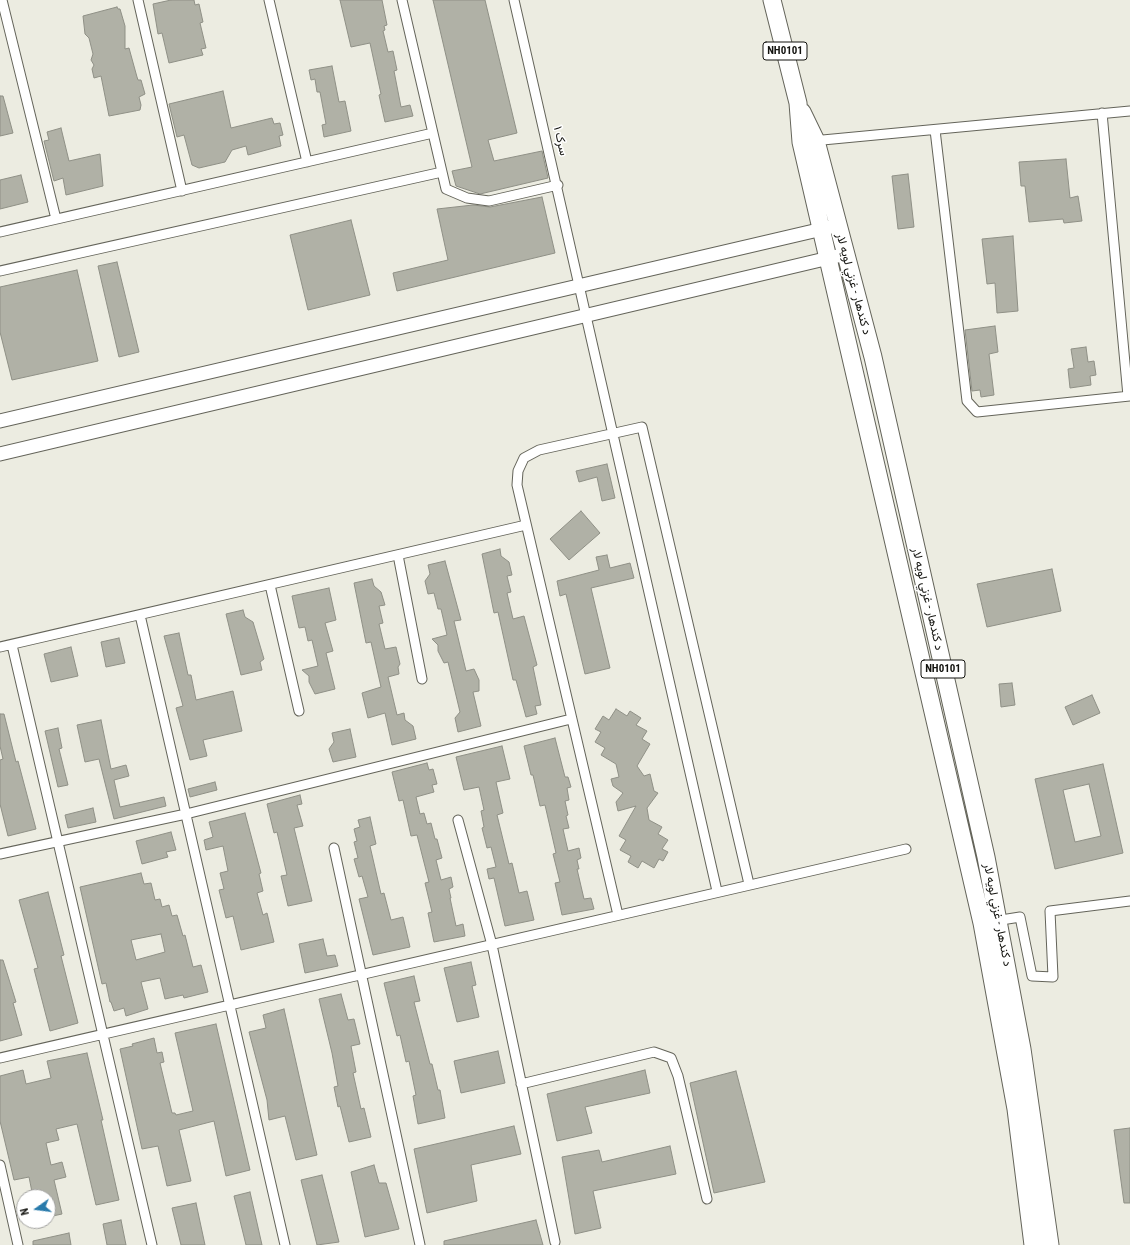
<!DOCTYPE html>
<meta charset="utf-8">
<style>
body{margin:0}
#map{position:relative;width:1130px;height:1245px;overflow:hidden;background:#ecece1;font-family:"Roboto Condensed",sans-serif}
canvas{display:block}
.north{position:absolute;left:16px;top:1189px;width:40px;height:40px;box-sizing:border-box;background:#fff;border:1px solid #a1a19f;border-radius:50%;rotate:256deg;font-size:11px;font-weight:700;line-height:16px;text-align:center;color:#13130f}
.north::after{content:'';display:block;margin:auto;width:14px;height:18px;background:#287aab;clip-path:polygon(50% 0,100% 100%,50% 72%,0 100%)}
</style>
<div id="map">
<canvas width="1130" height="1245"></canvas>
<div class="north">N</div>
</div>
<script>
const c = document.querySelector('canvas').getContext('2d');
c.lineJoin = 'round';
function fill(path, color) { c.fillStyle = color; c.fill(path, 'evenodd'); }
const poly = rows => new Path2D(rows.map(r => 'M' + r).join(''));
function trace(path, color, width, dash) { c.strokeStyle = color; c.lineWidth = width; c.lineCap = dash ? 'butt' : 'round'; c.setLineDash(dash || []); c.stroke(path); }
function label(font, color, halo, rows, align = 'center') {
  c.font = font + ' "Roboto Condensed",Vazirmatn,sans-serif'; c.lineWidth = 3; c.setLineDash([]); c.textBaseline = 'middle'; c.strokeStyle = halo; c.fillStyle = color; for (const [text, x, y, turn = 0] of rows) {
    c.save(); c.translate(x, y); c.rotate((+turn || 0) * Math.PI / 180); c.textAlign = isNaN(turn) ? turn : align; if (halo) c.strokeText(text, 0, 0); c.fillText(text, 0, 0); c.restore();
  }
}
const building = poly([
 [171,0,194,0,195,5,199,4,203,22,200,23,206,48,201,49,203,55,169,63,162,33,158,34,153,4,171,0],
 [340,0,382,0,387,25,384,26,385,30,383,31,388,52,393,51,397,70,394,71,401,107,410,105,413,116,385,122,379,95,381,94,370,43,351,47,340,0],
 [433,0,485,0,517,133,488,140,494,161,542,151,548,178,480,194,456,186,452,171,472,167,433,0],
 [117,7,118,9,120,9,125,26,125,49,129,48,137,77,138,80,141,80,145,94,139,97,141,105,140,110,109,116,101,76,94,78,92,69,94,65,91,60,93,54,89,38,85,34,83,16,117,7],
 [332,66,339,102,345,101,351,131,324,137,322,125,326,124,320,92,317,92,315,79,311,80,309,70,332,66],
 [223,91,231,128,272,118,274,124,280,123,283,135,279,136,281,146,248,155,246,146,232,150,225,162,199,168,192,165,184,135,177,137,169,104,223,91],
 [0,96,3,96,13,133,0,136,0,96],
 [61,128,69,161,100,154,103,186,66,195,63,178,54,181,44,141,49,140,47,132,61,128],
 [1066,159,1070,198,1078,196,1082,221,1064,223,1063,219,1029,222,1025,186,1021,186,1019,162,1066,159],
 [908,174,914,227,898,229,892,176,908,174],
 [21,175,28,202,0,209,0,180,21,175],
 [542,197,555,253,397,291,393,273,448,260,437,209,473,205,490,207,542,197],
 [351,220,370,295,308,310,290,235,351,220],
 [1013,236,1018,311,997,313,995,283,987,284,982,239,1013,236],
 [117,262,139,352,119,357,98,266,117,262],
 [77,270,98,361,12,380,0,332,0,287,77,270],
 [995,326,998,352,989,354,994,395,981,397,980,390,972,391,965,330,995,326],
 [1086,347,1088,362,1094,361,1096,375,1090,376,1091,385,1070,388,1068,369,1074,368,1071,349,1086,347],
 [607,464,615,498,602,501,597,477,579,482,576,471,607,464],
 [581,511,600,533,569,560,550,539,581,511],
 [500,549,501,556,509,562,512,575,507,576,511,592,507,593,513,619,524,616,537,665,533,667,541,705,535,706,537,714,526,717,516,680,513,680,498,612,494,613,482,554,500,549],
 [607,555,610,568,630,563,634,578,591,588,610,668,585,674,566,594,560,596,557,581,599,570,596,557,607,555],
 [445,561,461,620,454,621,466,671,474,669,479,680,479,691,473,692,481,726,458,732,455,718,460,712,448,662,444,663,438,651,438,645,432,639,447,635,441,609,438,609,434,593,428,594,425,581,430,574,428,565,445,561],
 [1052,569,1061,611,987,627,977,584,1052,569],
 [372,579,374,586,381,592,385,605,379,606,383,623,379,624,385,649,396,647,400,664,398,667,399,674,388,677,397,715,404,713,405,720,413,726,416,739,392,745,385,713,368,718,362,693,381,687,371,642,366,643,354,583,372,579],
 [329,588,336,620,325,623,333,651,326,653,335,689,315,694,309,682,309,676,302,670,318,666,312,640,308,641,305,627,299,628,292,596,329,588],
 [243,610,245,617,253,622,264,659,260,662,262,670,241,675,226,614,243,610],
 [179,633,188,675,191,675,196,700,233,691,242,731,203,740,207,756,190,760,176,708,183,706,164,636,179,633],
 [119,638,125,663,106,667,101,642,119,638],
 [71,647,78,676,51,682,44,654,71,647],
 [1012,683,1015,705,1001,707,999,684,1012,683],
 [1092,695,1100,713,1073,725,1065,707,1092,695],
 [616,709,627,716,630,711,641,718,636,725,647,731,642,739,650,744,637,766,644,776,650,774,654,791,658,793,647,808,649,820,662,827,658,834,668,840,662,849,668,852,663,861,659,859,654,868,642,861,638,868,628,862,631,856,620,850,626,840,619,836,636,806,618,811,616,802,623,793,613,786,611,779,619,777,616,764,601,755,605,748,595,742,601,732,595,729,603,716,609,720,616,709],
 [0,714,4,714,16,762,18,761,36,829,8,836,0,804,0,760,3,759,0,746,0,714],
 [101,720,111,769,126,765,129,776,114,780,120,807,164,797,166,806,114,819,99,759,85,762,77,725,101,720],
 [58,728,62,748,59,749,68,785,58,787,45,731,58,728],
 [350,729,356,757,333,762,329,749,334,742,332,733,350,729],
 [555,738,565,777,568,777,571,787,567,788,569,800,565,801,568,815,566,816,569,828,563,829,568,851,579,848,581,858,577,860,579,869,577,869,584,899,591,898,594,909,562,915,555,883,560,882,553,854,556,853,545,805,540,806,533,775,531,775,524,746,555,738],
 [502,746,510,779,496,782,503,813,497,815,509,864,512,863,519,893,527,891,534,920,505,926,494,878,489,879,487,869,496,867,491,847,487,848,482,828,484,827,481,811,484,810,479,787,464,790,456,757,502,746],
 [427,763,429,770,433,769,437,784,432,785,434,792,416,797,420,814,424,813,427,824,431,823,435,839,437,839,442,858,436,860,441,880,451,877,453,887,449,889,451,898,450,898,456,926,463,924,465,936,434,942,428,913,432,912,425,883,429,882,417,835,411,836,403,800,399,801,392,772,427,763],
 [1103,764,1123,853,1055,869,1035,779,1103,764],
 [1089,784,1101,836,1075,842,1063,790,1089,784],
 [215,782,217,790,190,797,188,789,215,782],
 [300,795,302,804,297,805,303,826,294,828,312,901,288,906,281,876,287,875,277,832,274,833,267,804,300,795],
 [93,808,96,822,68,828,65,815,93,808],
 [245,813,261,873,259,874,263,891,257,893,263,915,267,913,274,942,241,950,233,916,226,918,219,890,224,889,220,873,228,871,223,846,206,850,204,840,213,837,209,822,245,813],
 [370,817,376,844,370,846,381,894,384,893,391,920,403,917,410,947,373,955,359,899,368,897,362,876,359,877,354,859,358,858,354,842,357,841,354,829,360,827,358,820,370,817],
 [171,832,176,850,166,852,168,857,142,864,136,841,171,832],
 [141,873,144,884,151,883,155,900,160,899,162,907,169,905,172,916,177,915,183,936,185,935,193,967,201,965,208,992,184,998,183,995,165,999,160,978,141,982,148,1009,126,1016,124,1008,114,1011,111,1002,110,1002,106,983,102,984,80,887,141,873],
 [161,934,165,952,136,960,131,940,161,934],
 [48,892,64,955,61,956,78,1023,50,1031,34,969,38,968,19,900,48,892],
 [323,939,327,956,335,955,338,966,305,973,299,944,323,939],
 [0,960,3,960,16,1002,13,1003,22,1035,0,1041,0,960],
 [471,962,476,985,472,986,479,1017,457,1022,444,968,471,962],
 [414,976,420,1001,414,1002,430,1064,432,1064,438,1090,440,1090,445,1118,418,1124,413,1096,416,1095,409,1061,406,1062,400,1035,397,1036,384,983,414,976],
 [341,994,348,1020,354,1019,360,1044,351,1046,356,1072,353,1073,361,1109,364,1108,371,1137,349,1142,340,1106,338,1107,334,1087,338,1086,332,1053,319,999,341,994],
 [284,1009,317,1155,296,1160,285,1116,269,1120,267,1100,249,1032,266,1028,263,1015,284,1009],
 [216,1024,250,1170,226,1176,214,1121,179,1130,191,1181,167,1186,158,1146,142,1149,120,1049,133,1046,132,1044,154,1038,157,1053,162,1052,164,1062,160,1063,172,1113,175,1113,176,1115,193,1111,175,1033,216,1024],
 [498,1051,505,1083,461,1093,454,1061,498,1051],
 [87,1053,103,1120,101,1120,119,1200,96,1205,77,1124,56,1129,59,1140,46,1143,51,1165,62,1162,66,1177,54,1180,62,1214,48,1217,48,1197,33,1197,29,1177,14,1180,0,1121,0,1076,23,1070,26,1084,51,1078,47,1061,87,1053],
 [645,1070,650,1093,585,1107,592,1133,557,1141,547,1094,645,1070],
 [736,1071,765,1182,714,1193,690,1083,736,1071],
 [514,1126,521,1154,471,1165,477,1201,427,1213,414,1149,514,1126],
 [1130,1128,1130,1203,1124,1203,1114,1130,1130,1128],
 [670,1146,676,1174,593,1191,601,1228,575,1234,562,1157,599,1150,602,1162,670,1146],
 [374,1165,379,1183,386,1183,399,1229,365,1237,351,1172,374,1165],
 [322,1175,339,1242,317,1245,301,1180,322,1175],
 [250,1192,262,1245,246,1245,234,1196,250,1192],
 [196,1203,205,1245,181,1245,172,1208,196,1203],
 [121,1220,126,1245,107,1245,103,1224,121,1220],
 [536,1220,543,1245,444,1245,444,1241,536,1220],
 [69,1233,71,1245,33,1245,33,1241,69,1233]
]);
const street = poly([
 [2,0,56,219],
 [138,0,182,191],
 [269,0,307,162],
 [402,0,446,189,467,198,489,201,558,185],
 [514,0,717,891],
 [1102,113,1128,396],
 [935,130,967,401,977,412,1130,396],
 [812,141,1130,111],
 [0,232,433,133],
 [0,271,442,172],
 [398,555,422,679],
 [270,585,299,711],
 [140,615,285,1245],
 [12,645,152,1245],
 [0,647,526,525],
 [458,820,492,945,555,1242],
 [334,848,420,1245],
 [0,854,186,814,571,719],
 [618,915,517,485,518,471,524,458,539,450,642,427,749,884],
 [995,921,1020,917,1032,976,1053,977,1050,911,1130,901],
 [0,1058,906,849],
 [521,1084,654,1052,671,1058,678,1076,707,1199],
 [0,1165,18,1245]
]);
const secondary = poly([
 [0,421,831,227],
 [0,454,846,254]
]);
const highway = poly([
 [772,0,798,103,801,142,982,923,1016,1109,1033,1245],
 [802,112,816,141,873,357,986,857,1022,1049,1050,1245]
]);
const shields = [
 [785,51,44],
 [943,669,44]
];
const shieldNames = [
 ["NH0101",785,51],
 ["NH0101",943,669]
];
const streetNames = [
 ["سرک ۱",560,141,77],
 ["د کندهار - غزني لويه لار",853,284,75],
 ["د کندهار - غزني لويه لار",927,599,77],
 ["د کندهار - غزني لويه لار",997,915,79]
];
fill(building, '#b0b1a6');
trace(building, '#8f9086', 1);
trace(street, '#64645a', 11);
trace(secondary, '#64645a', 15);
trace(highway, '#64645a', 19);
trace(street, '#fff', 9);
trace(secondary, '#fff', 13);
trace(highway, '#fff', 17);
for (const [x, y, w] of shields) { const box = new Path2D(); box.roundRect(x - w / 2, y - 9, w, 18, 3); c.fillStyle = '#fff'; c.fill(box); trace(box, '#13130f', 1); }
label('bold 11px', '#13130f', null, shieldNames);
label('12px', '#13130f', '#fff', streetNames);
</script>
